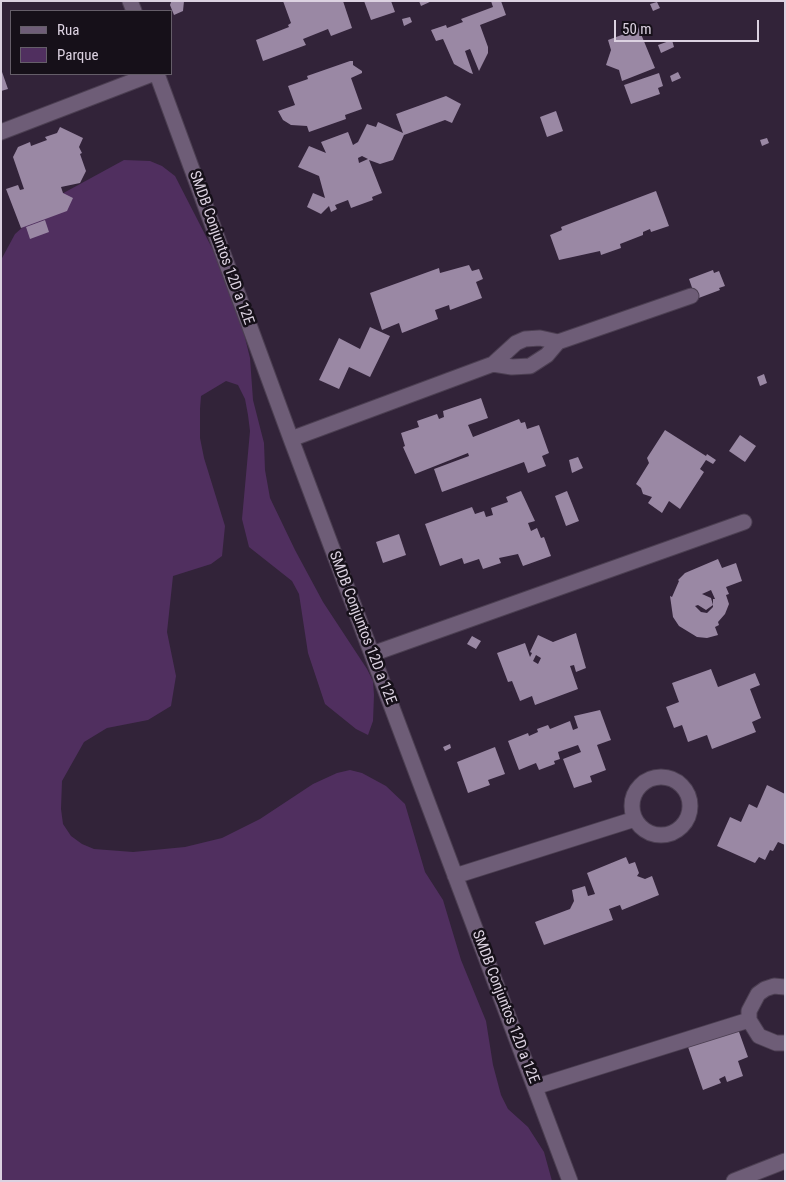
<!DOCTYPE html>
<style>
body{margin:0}
#map{position:relative;width:786px;height:1182px;overflow:hidden;background:#322339;font-family:"Roboto Condensed",sans-serif}
canvas{display:block}
.frame{position:absolute;inset:0;border:2px solid #dcd2e1;pointer-events:none}
.legend{position:absolute;left:10px;top:10px;width:162px;height:65px;box-sizing:border-box;background:#161019;border:1px solid #655e69;margin:0;padding:6px 9px;list-style:none;font-size:15px;color:#dcd2e1}
.legend li{display:flex;align-items:center;gap:10px;height:25px}
.legend b{width:25px;border:1px solid #655e69}
.scale{position:absolute;left:614px;top:20px;width:145px;height:22px;box-sizing:border-box;border:2px solid #dcd2e1;border-top:0;padding-left:6px;font-size:15px;line-height:18px;white-space:nowrap;color:#dcd2e1;-webkit-text-stroke:4px #161019;paint-order:stroke}
</style>
<div id="map">
<canvas width="786" height="1182"></canvas>
<div class="frame"></div>
<ul class="legend">
<li><b style="height:6px;background:#6e5d77"></b>Rua</li>
<li><b style="height:14px;background:#502f5f"></b>Parque</li>
</ul>
<div class="scale">50 m</div>
</div>
<script>
const c = document.querySelector('canvas').getContext('2d');
c.lineJoin = 'round';
function fill(path, color) { c.fillStyle = color; c.fill(path, 'evenodd'); }
const poly = rows => new Path2D(rows.map(r => 'M' + r).join(''));
function trace(path, color, width, dash) { c.strokeStyle = color; c.lineWidth = width; c.lineCap = dash ? 'butt' : 'round'; c.setLineDash(dash || []); c.stroke(path); }
function label(font, color, halo, rows, align = 'center') {
  c.font = font + ' "Roboto Condensed",sans-serif'; c.lineWidth = 5; c.setLineDash([]); c.textBaseline = 'middle'; c.strokeStyle = halo; c.fillStyle = color; for (const [text, x, y, turn = 0] of rows) {
    c.save(); c.translate(x, y); c.rotate((+turn || 0) * Math.PI / 180); c.textAlign = isNaN(turn) ? turn : align; if (halo) c.strokeText(text, 0, 0); c.fillText(text, 0, 0); c.restore();
  }
}
const green = poly([
 [124,160,150,161,162,166,175,176,233,289,250,358,253,400,264,443,265,470,270,498,295,550,323,602,367,669,373,681,374,695,373,721,368,735,356,729,325,704,308,653,299,594,292,581,249,547,242,519,250,431,248,415,245,399,238,385,226,381,201,396,200,409,200,438,204,458,225,526,222,556,211,564,173,576,167,632,176,676,171,706,148,720,107,728,84,742,62,781,61,809,63,824,71,836,82,844,94,849,133,852,185,847,222,838,260,819,313,784,337,773,350,770,362,773,386,786,405,804,425,872,443,900,461,960,486,1021,493,1065,501,1095,508,1109,528,1127,544,1152,552,1181,1,1181,1,260,15,234,58,196]
]);
const building = poly([
 [184,1,183,11,174,15,170,5,171,2],
 [283,1,343,1,352,28,331,36,328,29,303,39,306,45,263,61,256,40,289,27,288,25,291,23],
 [364,1,391,1,395,12,371,20],
 [419,1,432,1,421,6],
 [491,1,501,1,506,15,480,25,488,47,488,53,479,71,470,49,465,51,473,74,470,73,454,64,443,39,436,41,431,30,446,25,447,28,463,22,461,19,493,7],
 [657,2,660,8,653,11,650,4],
 [410,17,412,22,404,26,402,19],
 [636,22,655,68,622,81,619,70,606,65,611,50,608,40,627,33,624,26],
 [672,40,674,47,661,53,658,45],
 [350,61,353,61,353,65,362,71,362,73,351,78,362,109,345,115,346,119,309,132,307,126,291,125,283,120,278,111,295,105,288,86,308,79,307,76],
 [1,69,8,89,1,91],
 [678,72,681,78,672,82,670,76],
 [659,73,663,86,658,88,660,94,631,104,624,85],
 [446,96,461,104,452,123,445,120,404,135,393,160,380,164,369,160,382,193,372,197,373,200,351,208,348,200,335,205,337,209,331,212,329,206,321,214,307,207,313,193,325,198,319,176,298,167,309,146,326,153,321,142,348,132,353,145,358,142,367,124,376,127,378,122,403,133,396,114],
 [362,156,368,159,359,163,358,158],
 [556,111,563,131,547,137,540,117],
 [60,127,83,138,79,147,82,153,80,154,86,171,80,183,61,187,63,193,73,198,67,211,21,228,6,189,18,185,20,190,24,189,13,157,18,147,30,142,31,146,47,140,45,137,57,133],
 [767,138,769,143,762,146,760,140],
 [656,191,669,226,651,232,650,229,643,232,643,235,620,244,621,248,601,255,600,251,559,260,550,235,562,230,561,227],
 [45,220,49,232,30,239,26,227],
 [469,265,472,271,479,269,483,279,476,282,482,298,450,310,449,305,435,310,438,319,402,333,399,323,382,330,370,293,439,268,440,273],
 [713,270,714,273,719,271,725,286,719,288,720,290,696,299,689,279],
 [370,327,390,336,370,377,349,367,339,389,319,380,339,338,360,349],
 [764,374,767,383,760,386,757,377],
 [481,398,488,418,468,425,473,437,519,419,521,423,525,422,527,429,539,425,549,453,542,456,546,466,528,473,524,462,442,492,434,469,469,456,468,453,415,474,403,447,405,446,401,433,419,427,417,421,437,414,439,419,444,417,443,411],
 [665,430,706,456,707,454,716,460,713,464,706,460,700,469,704,472,680,509,669,501,662,513,648,503,652,497,643,494,641,488,636,484,649,463,647,458],
 [740,435,756,446,745,462,729,451],
 [578,457,583,468,572,473,569,460],
 [521,491,535,521,528,523,531,531,537,528,541,538,544,537,551,556,523,566,518,554,499,558,501,563,483,569,479,559,464,564,462,558,440,566,425,524,472,507,475,514,484,511,486,517,493,515,491,508,508,502,506,497],
 [567,491,579,521,566,526,555,496],
 [399,534,406,555,383,563,376,542],
 [718,559,722,568,736,563,742,581,726,587,729,594,726,595,729,604,725,614,718,622,719,625,715,627,718,635,707,638,697,637,679,626,673,617,670,596,672,597,679,581,678,580,685,573],
 [711,590,715,599,713,599,713,607,707,613,701,612,695,606,698,605,706,610,713,605,711,598,702,594],
 [576,633,586,668,576,672,574,665,570,666,578,689,535,705,532,696,520,701,512,681,508,682,497,653,525,643,530,657,532,653,530,652,538,635,553,642],
 [536,655,541,658,538,664,533,661],
 [472,636,481,641,476,649,467,644],
 [711,669,718,687,755,673,760,685,750,689,761,718,752,722,756,732,712,749,707,735,688,742,682,725,674,728,666,707,679,702,672,683],
 [600,710,611,740,597,745,606,770,590,776,592,782,574,788,563,759,581,752,578,745,558,752,560,759,554,761,555,764,539,770,536,763,519,770,508,741,528,733,529,736,538,732,537,729,548,725,550,729,570,721,573,730,578,728,574,716],
 [450,744,451,748,445,751,443,747],
 [495,747,505,774,488,780,490,785,468,793,457,762],
 [767,785,785,794,785,845,778,842,773,851,770,850,765,860,759,857,755,863,717,846,730,817,741,822,749,804,757,808],
 [626,857,629,864,635,862,639,873,637,876,645,879,652,876,659,895,622,910,620,905,609,909,613,920,544,945,535,922,570,909,574,901,572,890,585,886,588,896,595,894,587,873],
 [738,1029,748,1057,738,1061,743,1076,727,1082,725,1076,719,1079,721,1083,703,1090,688,1047]
]);
const minor = poly([
 [130,1,134,11],
 [157,74,291,439,570,1181],
 [1,132,152,74],
 [493,364,512,367,530,366,547,355,558,342,691,296],
 [291,439,493,364,516,343,525,339,540,338,558,342],
 [372,654,744,522],
 '632 806a29 29 0 1 1 58 0a29 29 0 1 1-58 0Z',
 [455,876,635,819],
 [785,987,774,986,765,989,758,994,749,1011,749,1020,759,1036,776,1043,785,1043],
 [535,1087,749,1020],
 [734,1181,785,1161]
]);
const streetNames = [
 ["SMDB Conjuntos 12D a 12E",221,248,70],
 ["SMDB Conjuntos 12D a 12E",362,628,69],
 ["SMDB Conjuntos 12D a 12E",505,1007,69]
];
fill(green, '#502f5f');
fill(building, '#9a88a4');
trace(minor, '#4c3f52', 17);
trace(minor, '#6e5d77', 15);
label('15px', '#dcd2e1', '#161019', streetNames);
</script>
